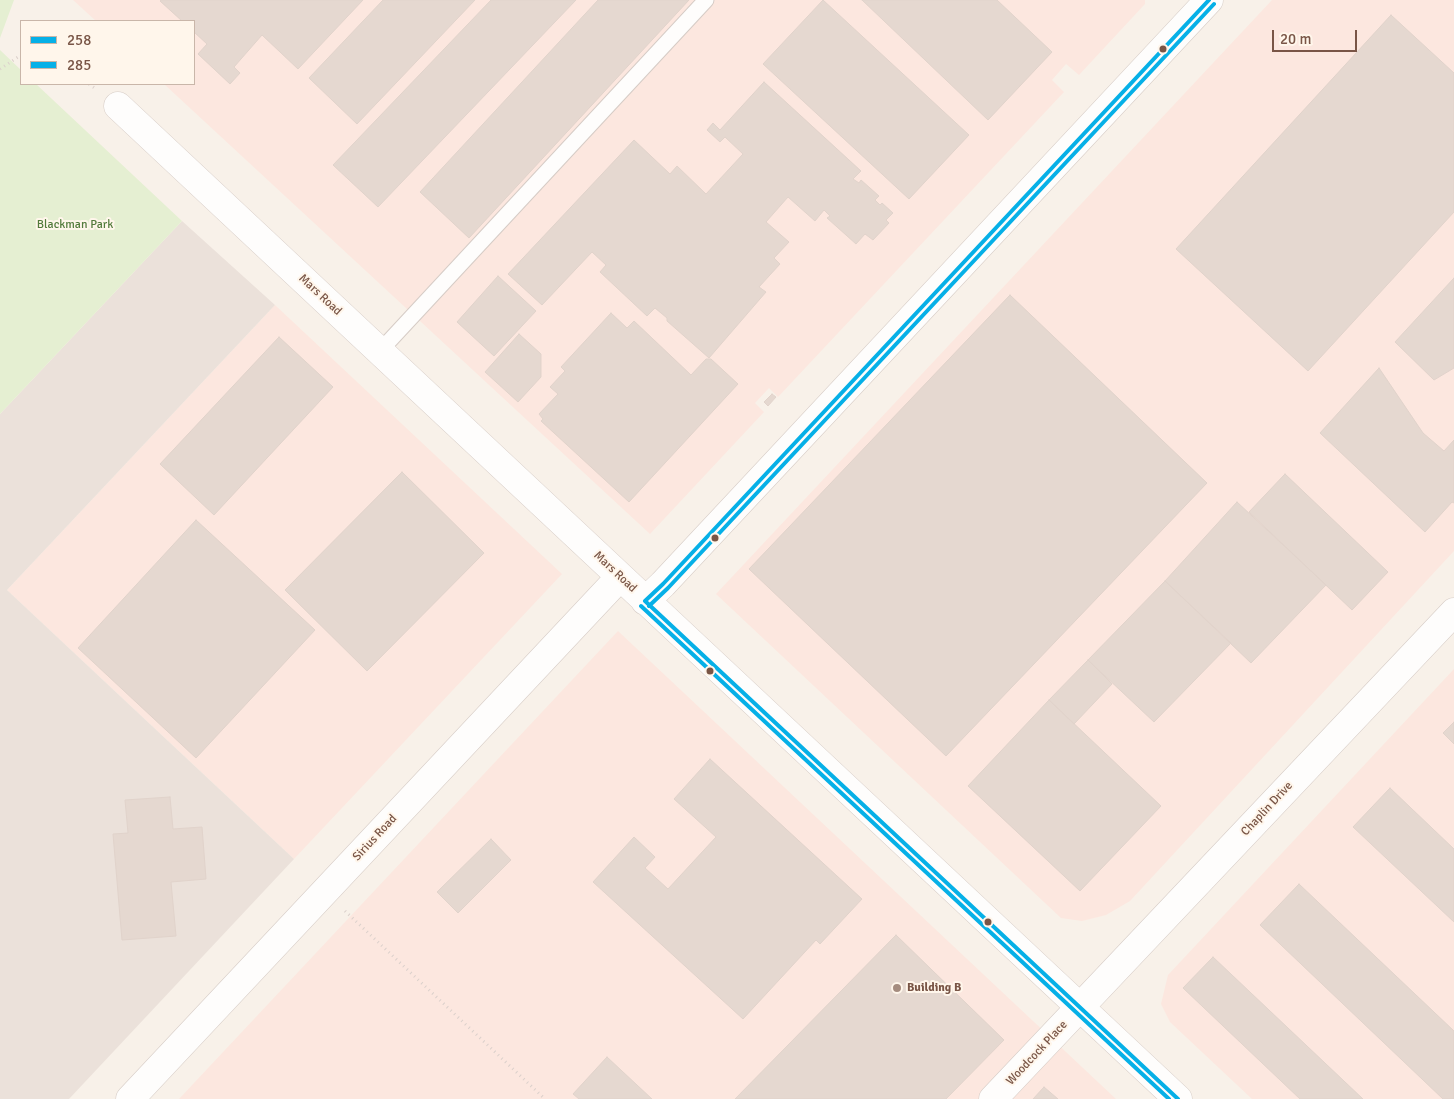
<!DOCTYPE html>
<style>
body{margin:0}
#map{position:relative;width:1454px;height:1099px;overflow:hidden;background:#f8f1e9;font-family:Signika,sans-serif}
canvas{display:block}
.legend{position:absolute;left:20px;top:20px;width:175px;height:65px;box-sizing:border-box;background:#fff6eb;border:1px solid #c9b6a9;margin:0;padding:6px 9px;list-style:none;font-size:15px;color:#795546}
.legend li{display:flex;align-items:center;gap:10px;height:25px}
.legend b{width:25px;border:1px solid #c9b6a9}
.scale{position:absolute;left:1272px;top:30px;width:85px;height:22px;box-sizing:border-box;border:2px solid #795546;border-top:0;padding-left:6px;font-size:15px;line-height:18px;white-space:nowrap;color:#795546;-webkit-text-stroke:4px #fff6eb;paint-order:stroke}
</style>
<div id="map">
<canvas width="1454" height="1099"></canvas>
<ul class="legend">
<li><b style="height:6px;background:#06b0e7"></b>258</li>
<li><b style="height:6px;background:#06b0e7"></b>285</li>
</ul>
<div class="scale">20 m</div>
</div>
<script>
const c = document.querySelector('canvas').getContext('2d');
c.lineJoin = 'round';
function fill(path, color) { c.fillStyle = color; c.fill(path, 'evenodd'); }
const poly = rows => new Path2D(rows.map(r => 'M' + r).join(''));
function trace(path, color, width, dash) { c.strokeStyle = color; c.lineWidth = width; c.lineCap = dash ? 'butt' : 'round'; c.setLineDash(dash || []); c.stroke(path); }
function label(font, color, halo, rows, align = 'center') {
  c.font = font + ' Signika,sans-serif'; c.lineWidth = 4; c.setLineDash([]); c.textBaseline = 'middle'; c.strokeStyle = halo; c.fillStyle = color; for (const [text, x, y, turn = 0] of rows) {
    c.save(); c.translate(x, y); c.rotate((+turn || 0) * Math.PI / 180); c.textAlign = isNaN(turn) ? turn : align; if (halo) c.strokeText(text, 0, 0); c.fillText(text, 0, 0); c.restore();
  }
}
const commercial = poly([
 [73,0,1145,0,1145,4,1079,75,1066,64,1052,80,1064,92,778,397,769,388,755,403,764,412,650,534,164,84,194,84,194,21,96,21],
 [1272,0,1454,0,1454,551,1130,901,1106,915,1082,921,1061,918,716,594],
 [275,305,562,574,294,859,7,590],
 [618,631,1116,1099,179,1099],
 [1454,669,1454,1099,1252,1099,1170,1022,1161,1004,1168,975]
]);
const industrial = poly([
 [182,221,275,305,7,590,294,859,69,1099,0,1099,0,414]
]);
const green = poly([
 [0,0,14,0,0,38],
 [0,50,21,70,21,84,36,84,182,221,0,414]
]);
const building = poly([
 [161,0,363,0,298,69,262,35,234,67,240,73,230,84,198,54,207,44,194,32,194,21,182,21,160,1,161,0],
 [383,0,475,0,357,124,309,78,383,0],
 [491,0,576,0,378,207,333,165,491,0],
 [598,0,689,0,469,238,420,192,598,0],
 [823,0,969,135,909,199,763,64,823,0],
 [862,0,997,0,1052,52,988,120,862,0],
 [1391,15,1454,73,1454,212,1308,371,1176,249,1391,15],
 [764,82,861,171,853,179,859,183,861,180,879,196,875,200,880,205,882,203,893,213,886,220,889,223,873,240,865,234,856,244,827,218,830,216,824,210,815,221,788,197,766,222,789,242,774,258,780,264,759,287,766,292,709,358,667,321,667,318,655,308,647,316,600,272,606,265,592,252,542,305,508,274,634,140,670,174,677,166,706,194,743,154,725,137,720,142,707,130,713,123,720,130,764,82],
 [498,276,536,311,494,356,457,322,498,276],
 [1454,278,1454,368,1434,380,1395,342,1454,278],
 [1010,295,1207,483,946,756,749,569,1010,295],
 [611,313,627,328,634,321,691,375,706,359,711,359,738,384,629,502,541,421,543,419,539,414,558,394,550,387,565,371,561,367,611,313],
 [519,334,541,354,541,377,518,402,485,372,519,334],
 [279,337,333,387,214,515,160,464,279,337],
 [1379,368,1423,433,1444,451,1454,440,1454,503,1452,502,1425,532,1320,433,1379,368],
 [772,394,776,397,768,406,764,402,772,394],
 [402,472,484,553,367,671,285,590,402,472],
 [1285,474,1388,572,1352,610,1249,512,1285,474],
 [1237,502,1326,585,1251,663,1165,581,1237,502],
 [196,520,315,630,196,758,78,648,196,520],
 [1165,581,1231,643,1154,722,1088,660,1165,581],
 [1088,660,1112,684,1074,724,1049,700,1088,660],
 [1049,700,1161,806,1080,891,968,786,1049,700],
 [1454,722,1454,744,1443,733,1454,722],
 [710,759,862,899,820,944,816,940,743,1019,593,882,634,837,655,857,645,868,668,889,716,837,674,799,710,759],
 [1390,788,1454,849,1454,922,1353,827,1390,788],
 [170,797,173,829,202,827,206,879,171,882,176,936,122,940,113,834,128,833,125,800,170,797],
 [491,839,511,860,458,913,437,892,491,839],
 [1299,884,1454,1031,1454,1099,1443,1099,1260,925,1299,884],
 [896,935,1004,1040,946,1099,735,1099,896,935],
 [1213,957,1363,1099,1300,1099,1183,988,1213,957],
 [607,1057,652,1099,579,1099,573,1094,607,1057],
 [1044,1087,1058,1099,1033,1099,1044,1087]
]);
const path = poly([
 [0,69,21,55],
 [89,84,96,89],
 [345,911,545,1099]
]);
const service = poly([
 [380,351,706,0]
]);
const minor = poly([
 [118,106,1178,1099],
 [645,601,663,584,1209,0],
 [130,1099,620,577],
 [993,1099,1454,612]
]);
const bus1 = poly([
 [645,601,663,584,1209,0],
 [645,601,1178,1099]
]);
const bus2 = poly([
 [641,606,1169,1099],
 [649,606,668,588,1214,4]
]);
const markers = [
 [1163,49,4.5,"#795546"],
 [715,538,4.5,"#795546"],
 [710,671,4.5,"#795546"],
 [988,922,4.5,"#795546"],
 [897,988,5,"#a58c7f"]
];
const parkNames = [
 ["Blackman Park",75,225]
];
const streetNames = [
 ["Mars Road",320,295,43],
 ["Mars Road",615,572,43],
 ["Chaplin Drive",1267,809,-47],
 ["Sirius Road",375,838,-47],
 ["Woodcock Place",1037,1053,-47]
];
const poiNames = [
 ["Building B",907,988]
];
fill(commercial, '#fce7df');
fill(industrial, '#ebe1da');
fill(green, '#e5efd2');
fill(building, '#e5d8d0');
trace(building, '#e1d3cb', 1);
trace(service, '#d6ccc6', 17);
trace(minor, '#d6ccc6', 29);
trace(path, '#dbd0cb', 3, [1, 4]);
trace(service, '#fefdfc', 15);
trace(minor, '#fefdfc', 28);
trace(bus1, '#06b0e7', 4);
trace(bus2, '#06b0e7', 4);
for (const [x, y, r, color] of markers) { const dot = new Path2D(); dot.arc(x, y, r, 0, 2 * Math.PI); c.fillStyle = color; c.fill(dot); trace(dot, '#fff6eb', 2); }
label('12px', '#527a3b', '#fff6eb', parkNames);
label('12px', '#795546', '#fff6eb', streetNames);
label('bold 12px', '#795546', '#fff6eb', poiNames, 'left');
</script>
